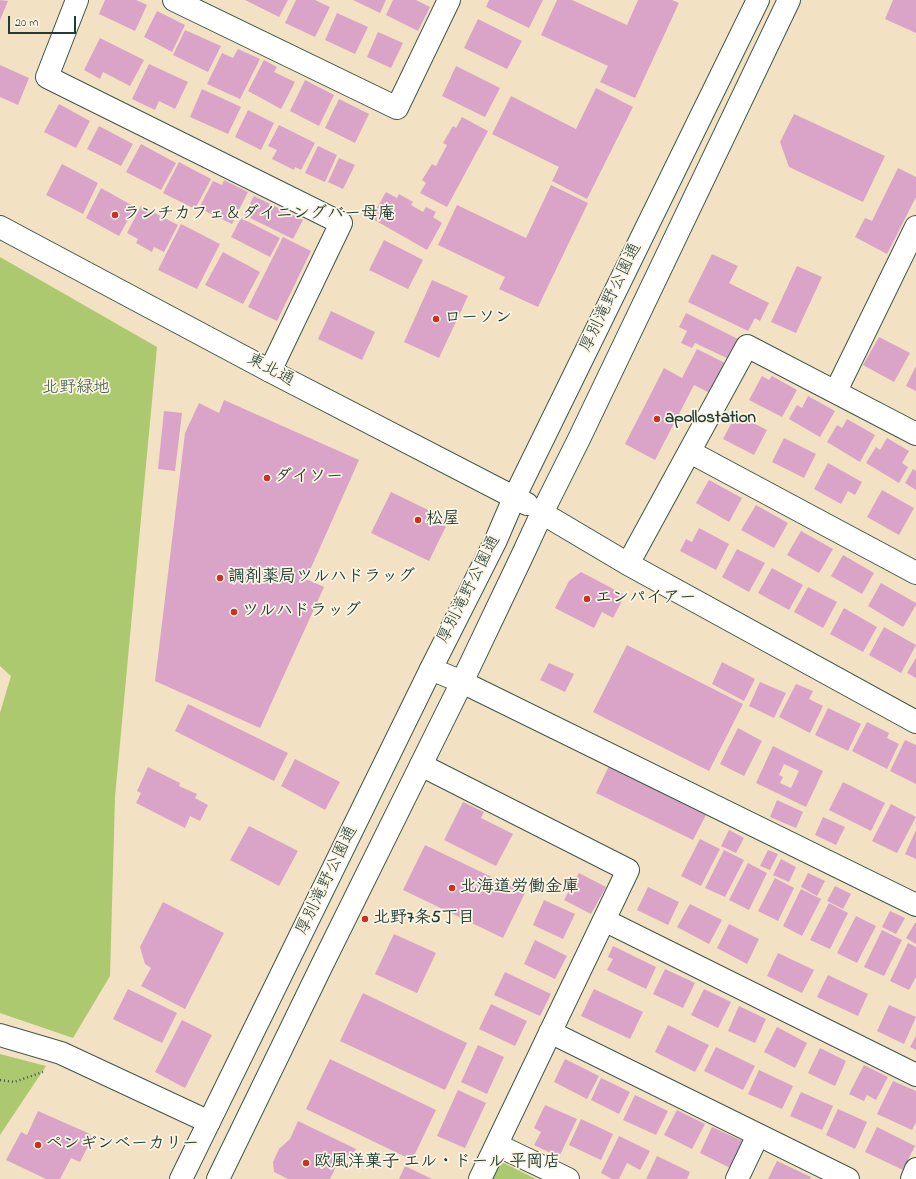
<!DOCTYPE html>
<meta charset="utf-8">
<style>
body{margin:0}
#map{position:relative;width:916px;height:1179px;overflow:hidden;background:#f3e1c3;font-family:"Indie Flower",sans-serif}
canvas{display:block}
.scale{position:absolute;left:8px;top:16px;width:68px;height:18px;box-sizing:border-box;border:2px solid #1f3d34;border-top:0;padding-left:5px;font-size:12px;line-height:14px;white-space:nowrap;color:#1f3d34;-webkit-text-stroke:3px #fcf5e5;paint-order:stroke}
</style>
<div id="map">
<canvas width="916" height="1179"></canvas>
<div class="scale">20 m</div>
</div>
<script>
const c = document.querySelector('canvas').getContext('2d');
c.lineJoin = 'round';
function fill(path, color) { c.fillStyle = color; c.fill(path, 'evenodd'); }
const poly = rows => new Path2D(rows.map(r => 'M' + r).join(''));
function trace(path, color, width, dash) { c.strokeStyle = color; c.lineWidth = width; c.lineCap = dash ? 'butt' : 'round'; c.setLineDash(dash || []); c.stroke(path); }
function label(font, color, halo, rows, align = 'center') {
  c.font = font + ' "Indie Flower","Klee One",sans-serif'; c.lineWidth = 3.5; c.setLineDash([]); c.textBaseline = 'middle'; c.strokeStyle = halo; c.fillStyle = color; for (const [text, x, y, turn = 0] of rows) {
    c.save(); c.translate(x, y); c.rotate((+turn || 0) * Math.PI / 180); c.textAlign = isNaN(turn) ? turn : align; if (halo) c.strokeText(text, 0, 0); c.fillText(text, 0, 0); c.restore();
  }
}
const green = poly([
 [0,257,157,347,115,797,110,976,73,1038,0,1013,0,713,11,676,0,666],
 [0,1054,46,1066,0,1135],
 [502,1162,536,1179,486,1179,493,1163]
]);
const building = poly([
 [0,0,8,1,0,20],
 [105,0,136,0,147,5,135,31,99,14],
 [245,0,288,0,279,17],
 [296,0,315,0,330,7,315,37,285,23],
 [353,0,386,0,380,13],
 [393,0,416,0,430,7,418,31,386,15],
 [489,0,543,0,529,28,486,7],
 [557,0,572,0,627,25,638,0,672,0,679,3,635,98,600,82,608,66,541,35],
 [893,0,916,0,916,33,885,19],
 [157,11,185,25,172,52,144,37],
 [337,13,368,27,355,54,325,40],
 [478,19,522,41,507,69,464,48],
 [185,30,221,46,208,72,173,55],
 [378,32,403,43,391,68,367,57],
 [100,38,144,60,130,86,103,72,100,79,84,70],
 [238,49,260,59,240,99,207,84,222,53,233,58],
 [264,60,277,67,274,72,295,82,281,109,248,91],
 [149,64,188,82,175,109,159,101,155,110,132,99],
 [0,65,29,78,18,105,0,97],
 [456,66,500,88,485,117,442,96],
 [305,80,334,95,319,126,290,111],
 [596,88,633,107,587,199,552,181,559,167,492,134,511,96,576,129],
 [202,89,241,107,228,134,190,117],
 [339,99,369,114,355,143,325,128],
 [59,104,90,121,76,148,44,132],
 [248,110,274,123,261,150,235,137],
 [794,114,885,156,863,202,789,167,780,142],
 [462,117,488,131,447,207,420,193,426,183,422,180,432,164,436,166,447,145,443,143,453,126,456,128],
 [279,125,315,143,301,170,295,167,294,170,272,159,277,150,268,146],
 [99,126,133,144,121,166,87,149],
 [141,144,176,163,161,190,126,172],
 [318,146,337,155,325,182,305,173],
 [339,158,355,165,343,189,328,182],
 [179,162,211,179,195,209,163,193],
 [62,164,98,183,83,214,46,195],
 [898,168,916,177,916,197,887,254,855,237,865,218,872,221],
 [224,180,248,192,232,224,199,208,213,181,222,185],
 [551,185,588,203,538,307,499,289,505,277,438,245,457,205,526,238],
 [101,188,135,207,119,236,86,218],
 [386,192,397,198,399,194,413,202,411,205,423,212,426,207,436,212,433,217,442,223,427,250,371,218],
 [254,196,303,220,293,239,244,215],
 [141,206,178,225,164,252,154,247,152,252,136,243,138,239,127,233],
 [241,218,280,238,270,257,231,237],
 [181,224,220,244,197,289,158,270],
 [283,237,311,251,277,321,248,307],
 [384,240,423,260,408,289,369,270],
 [223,252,260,272,243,304,205,285],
 [712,254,738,266,729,283,769,303,760,321,755,318,748,331,688,302],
 [797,266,822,277,796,333,771,322],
 [432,280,468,296,439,358,404,342],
 [331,311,375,332,362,360,318,339],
 [686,313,740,340,731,360,695,343,692,348,681,343,687,331,679,327],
 [879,337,910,353,894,382,863,365],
 [697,349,727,364,712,394,694,385,655,460,625,444,664,368,682,378],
 [916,366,916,391,906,386],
 [762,376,769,380,772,376,797,390,782,417,749,400],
 [808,396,835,411,820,437,789,419,797,405,802,408],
 [224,400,359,460,306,579,324,587,260,728,155,681,185,433,199,403,219,413],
 [164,411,182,413,175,471,158,469],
 [736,414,767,430,754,455,723,439],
 [847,419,875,435,860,462,827,442,837,425,842,428],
 [784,438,816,454,804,478,772,462],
 [887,438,909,451,902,463,908,467,899,483,866,463,876,447,880,450],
 [828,463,862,482,855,495,848,491,841,504,814,489],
 [913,469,916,471,916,490,905,483],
 [709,480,742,498,729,522,696,503],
 [882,490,914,508,899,535,867,517],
 [391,492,449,520,429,561,371,533],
 [756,505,788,523,774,548,741,530],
 [699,528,729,544,716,570,680,551,686,539,692,542],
 [801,531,833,549,819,573,787,555],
 [737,549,765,563,749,592,722,577],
 [843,555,874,573,862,594,831,576],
 [772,568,803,585,789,610,758,593],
 [581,572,625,595,613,618,602,612,594,628,555,608,569,581],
 [881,583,916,603,916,605,903,627,868,606],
 [808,587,837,602,823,628,794,612],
 [844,608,877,627,863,652,830,634],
 [884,627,916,645,901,673,869,655],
 [627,645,743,704,709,771,593,712],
 [916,658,916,678,907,673],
 [722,662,755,679,744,701,712,684],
 [549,663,574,674,565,692,540,680],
 [760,682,786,693,774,718,749,706],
 [796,684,813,691,809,699,823,706,810,733,779,717],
 [188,704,288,753,274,781,175,731],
 [828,708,861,724,848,751,815,735],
 [867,722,889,733,887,738,899,744,887,769,852,751],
 [738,728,762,741,744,776,720,764],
 [905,740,916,745,916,784,890,771],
 [773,746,823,771,806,807,756,783],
 [784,764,799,771,791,788,780,783,783,777,779,775],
 [295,759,340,782,325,810,281,786],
 [609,766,706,815,693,840,596,793],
 [148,767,180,783,179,786,197,794,195,798,208,805,200,821,190,816,185,828,136,803,141,793,137,791],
 [843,782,885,803,871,831,829,810],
 [777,800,803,812,796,828,770,817],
 [463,802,484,812,481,818,513,834,496,866,444,840],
 [891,804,916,817,897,853,872,841],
 [823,817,845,827,836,845,815,835],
 [249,826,298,851,279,886,230,860],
 [729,830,744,838,736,853,721,846],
 [916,830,916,859,905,854],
 [700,839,720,849,701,886,681,876],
 [425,845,525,893,503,938,403,890],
 [724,850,744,860,725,897,705,888],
 [768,850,778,854,770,870,760,866],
 [781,859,796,867,789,882,773,875],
 [748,863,767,873,749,910,729,900],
 [579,873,606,887,591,914,564,900],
 [808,873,825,881,817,896,801,887],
 [775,878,794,888,778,921,758,911],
 [835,886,851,894,843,909,827,901],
 [648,887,679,902,668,925,637,910],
 [801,889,821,899,802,936,783,926],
 [544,900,575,914,563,939,533,925],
 [163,902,224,933,185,1009,141,986,151,968,145,964,140,947],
 [829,903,848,913,830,949,810,940],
 [690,904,722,920,709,944,677,927],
 [890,911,905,918,896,934,882,927],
 [856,916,876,926,857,963,837,953],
 [915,923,916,923,916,944,906,938],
 [729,924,759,939,747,964,717,948],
 [882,930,902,940,884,976,864,967],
 [394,934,436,953,417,993,375,974],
 [535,940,567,956,555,979,524,964],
 [908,943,916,947,916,977,909,990,890,981],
 [613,946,656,967,646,989,607,970,613,959,608,957],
 [778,953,814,970,802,993,767,976],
 [665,969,695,983,683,1008,653,994],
 [505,972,551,994,540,1016,494,995],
 [828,975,868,994,858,1016,817,997],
 [128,989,177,1013,162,1043,113,1019],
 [594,989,643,1012,630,1039,581,1016],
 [704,989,731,1002,718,1028,691,1015],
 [363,993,467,1043,445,1090,340,1041],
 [491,1004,527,1021,515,1046,479,1029],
 [889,1005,916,1017,904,1044,877,1031],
 [739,1006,766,1019,755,1043,728,1031],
 [182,1020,212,1035,185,1088,155,1072],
 [668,1025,709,1045,695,1072,655,1052],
 [777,1027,807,1043,795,1068,764,1052],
 [916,1036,916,1050,910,1047],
 [478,1045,504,1057,487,1094,461,1082],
 [716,1047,755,1066,743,1090,704,1071],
 [820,1048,846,1061,835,1086,808,1073],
 [330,1059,436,1110,412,1160,306,1109],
 [565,1059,599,1076,587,1099,554,1082],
 [864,1065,888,1077,876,1100,867,1095,864,1101,849,1094],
 [759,1070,793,1086,782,1109,748,1094],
 [601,1078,630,1092,619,1114,591,1100],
 [893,1081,916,1091,916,1122,912,1130,877,1114],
 [458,1090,486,1103,465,1148,437,1136],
 [801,1092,833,1106,822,1130,790,1116],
 [635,1095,668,1111,656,1135,623,1120],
 [545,1105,577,1119,559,1157,534,1145,541,1132,534,1128],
 [838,1109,867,1122,855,1149,826,1135],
 [677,1110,705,1124,692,1149,664,1135],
 [38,1111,88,1133,91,1136,91,1141,89,1146,86,1150,80,1162,71,1158,60,1179,46,1179,6,1160,21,1132,27,1135],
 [581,1119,613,1134,601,1160,569,1145],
 [298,1121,356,1149,350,1160,341,1156,330,1179,288,1179,274,1172,273,1162,279,1149,290,1139],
 [712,1127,749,1144,736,1171,700,1153],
 [877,1127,915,1146,903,1170,865,1152],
 [619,1136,650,1151,640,1170,627,1163,619,1179,612,1179,601,1173],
 [657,1156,690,1172,687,1179,646,1179],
 [777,1161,811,1177,810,1179,768,1179],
 [405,1166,432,1179,399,1179]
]);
const path = poly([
 [0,1080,14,1082,43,1072]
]);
const street = poly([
 [77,0,47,77,341,223,270,371],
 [174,0,397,108,449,0],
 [836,391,916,227],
 [690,452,916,573],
 [542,513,628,564,916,722],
 [628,564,747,346,916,434],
 [431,669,462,682,916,905],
 [421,765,628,870,480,1179],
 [604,920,916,1075],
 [550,1032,848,1179],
 [0,1035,61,1053,209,1122],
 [497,1145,568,1179],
 [737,1179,758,1135],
 [912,1179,916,1169]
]);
const secondary = poly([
 [0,227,270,371,527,504],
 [181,1179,431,669,496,540,514,498,758,0],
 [218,1179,321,967,462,682,523,554,542,513,579,439,789,0]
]);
const markers = [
 [115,215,4,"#c8321e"],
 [436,319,4,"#c8321e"],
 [657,419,4,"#c8321e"],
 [267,478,4,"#c8321e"],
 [418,520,4,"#c8321e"],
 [220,578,4,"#c8321e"],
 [587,599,4,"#c8321e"],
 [234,612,4,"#c8321e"],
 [452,888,4,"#c8321e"],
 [365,919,4,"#c8321e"],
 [38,1145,4,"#c8321e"],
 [306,1163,4,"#c8321e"]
];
const poiNames = [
 ["ランチカフェ＆ダイニングバー母庵",123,215],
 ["ローソン",444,319],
 ["apollostation",665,419],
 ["ダイソー",275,478],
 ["松屋",426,520],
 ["調剤薬局ツルハドラッグ",228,578],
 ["エンパイアー",595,599],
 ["ツルハドラッグ",242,612],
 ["北海道労働金庫",460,888],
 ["北野7条5丁目",373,919],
 ["ペンギンベーカリー",46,1145],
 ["欧風洋菓子 エル・ドール 平岡店",314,1163]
];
const streetNames = [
 ["厚別滝野公園通",612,298,-64],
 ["東北通",270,371,28],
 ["厚別滝野公園通",470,590,-63],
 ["厚別滝野公園通",328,881,-64]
];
const parkNames = [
 ["北野緑地",76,389]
];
fill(green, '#acc96f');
fill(building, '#daa4c8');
trace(street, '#3f5649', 24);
trace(secondary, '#3f5649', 24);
trace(path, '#3f5649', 2.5, [1, 3]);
trace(street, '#fff', 22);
trace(secondary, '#fff', 22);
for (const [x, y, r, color] of markers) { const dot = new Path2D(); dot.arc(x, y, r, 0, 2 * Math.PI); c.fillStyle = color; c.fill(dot); trace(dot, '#fcf5e5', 1.5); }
label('bold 17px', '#1f3d34', '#fcf5e5', poiNames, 'left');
label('17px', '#1f3d34', '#fcf5e5', streetNames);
label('17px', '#3b5940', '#fcf5e5', parkNames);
</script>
